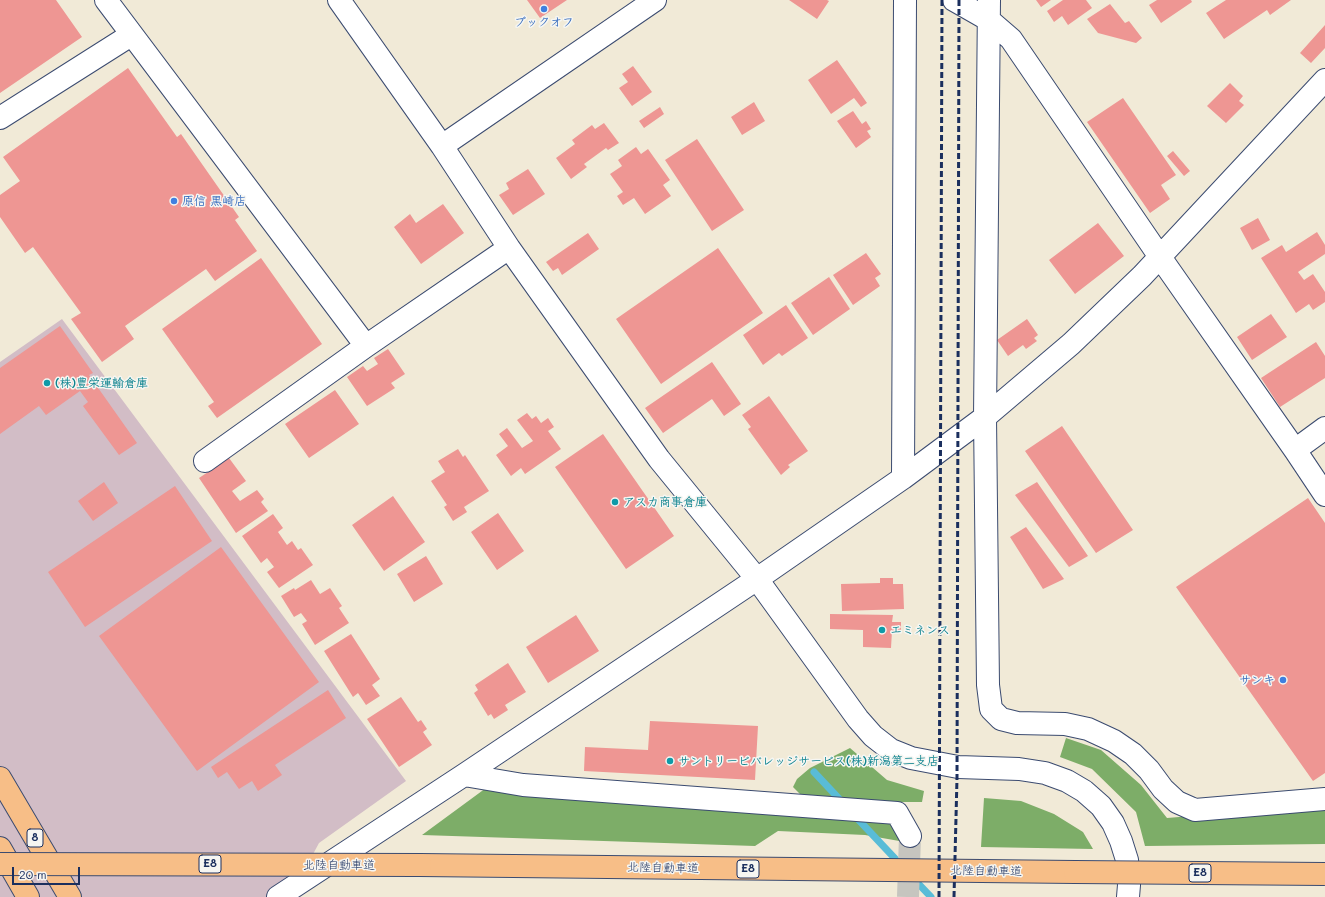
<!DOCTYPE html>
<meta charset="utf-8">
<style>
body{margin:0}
#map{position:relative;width:1325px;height:897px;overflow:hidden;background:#f1ead7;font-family:Mali,sans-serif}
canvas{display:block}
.scale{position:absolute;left:12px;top:867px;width:68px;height:18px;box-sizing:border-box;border:2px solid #1b2f5e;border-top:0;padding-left:5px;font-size:12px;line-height:14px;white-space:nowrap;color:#1b2f5e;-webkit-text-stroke:3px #f6f6f2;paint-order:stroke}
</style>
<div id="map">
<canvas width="1325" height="897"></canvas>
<div class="scale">20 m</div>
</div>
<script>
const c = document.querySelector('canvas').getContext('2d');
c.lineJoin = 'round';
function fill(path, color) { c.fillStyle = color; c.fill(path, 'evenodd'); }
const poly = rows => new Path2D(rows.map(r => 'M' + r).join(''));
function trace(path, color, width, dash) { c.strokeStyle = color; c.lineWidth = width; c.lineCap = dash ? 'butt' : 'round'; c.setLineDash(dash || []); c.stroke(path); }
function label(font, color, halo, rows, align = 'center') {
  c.font = font + ' Mali,"Klee One",sans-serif'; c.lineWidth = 3; c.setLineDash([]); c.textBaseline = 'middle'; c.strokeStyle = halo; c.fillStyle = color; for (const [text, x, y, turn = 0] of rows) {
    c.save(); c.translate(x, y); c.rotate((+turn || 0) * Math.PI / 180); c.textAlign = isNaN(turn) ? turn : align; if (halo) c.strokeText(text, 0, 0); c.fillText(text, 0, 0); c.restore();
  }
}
const industrial = poly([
 [62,319,406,781,319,843,290,897,0,897,0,362]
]);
const forest = poly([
 [1066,738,1101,750,1141,785,1167,818,1325,805,1325,844,1145,846,1136,812,1092,769,1060,757],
 [850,748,887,780,924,791,922,802,865,802,805,799,793,787,797,779,810,768],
 [486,788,890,818,905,842,865,835,778,831,755,846,422,835],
 [984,798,1021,801,1054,814,1083,832,1093,849,981,847]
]);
const stream = poly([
 [814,772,844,804],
 [854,815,902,866],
 [910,875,931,897]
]);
const building = poly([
 [0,0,56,0,82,37,0,93],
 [527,0,567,0,540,18],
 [789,0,827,0,829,1,817,19],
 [1036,0,1051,0,1041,7],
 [1063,0,1086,0,1092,8,1068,25,1062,16,1054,22,1047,11],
 [1157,0,1191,0,1192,2,1161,23,1149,5],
 [1226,0,1291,0,1270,15,1267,10,1224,39,1206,13],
 [1110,4,1125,23,1129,21,1142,38,1136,43,1098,33,1087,19],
 [1325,25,1325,48,1311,63,1300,53],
 [837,60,867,103,861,107,854,98,831,114,808,80],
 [633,66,652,92,632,106,619,88,628,82,622,74],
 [128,68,177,137,181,134,239,217,235,220,257,251,215,281,206,269,125,326,134,339,102,362,71,319,81,313,33,247,25,253,0,217,0,195,20,181,3,157],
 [1230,83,1243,96,1239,101,1244,105,1226,123,1207,106],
 [1123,98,1176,175,1161,185,1170,199,1150,213,1087,122],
 [754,102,765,121,742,135,731,117],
 [660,107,664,114,644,128,639,121],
 [853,111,862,124,866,121,871,129,867,131,871,137,856,148,837,121],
 [604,123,619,143,608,150,606,148,584,164,587,167,571,179,556,158,575,144,572,140,592,125,595,129],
 [697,139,744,210,712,231,665,160],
 [636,147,641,154,648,149,670,180,663,185,671,196,645,214,634,198,623,205,617,196,623,192,610,174,622,166,618,160],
 [1173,151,1190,171,1184,176,1167,156],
 [528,169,545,194,513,215,499,195,509,189,506,183],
 [443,204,464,233,421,264,394,227,410,214,416,223],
 [1258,218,1270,240,1252,250,1240,228],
 [1098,223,1124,256,1075,294,1049,260],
 [1317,232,1325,245,1325,254,1298,272,1304,280,1313,274,1325,292,1325,302,1313,310,1309,304,1296,313,1261,258,1282,245,1286,252],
 [588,233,599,249,562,275,558,268,553,271,546,262],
 [718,248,763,313,661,384,616,319],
 [866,253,881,274,875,278,880,286,853,305,833,275],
 [261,258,322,344,217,418,208,406,214,402,162,329],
 [829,277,850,309,813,335,791,303],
 [786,305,808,338,782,356,779,353,763,365,743,335],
 [1271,314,1287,337,1252,360,1237,337],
 [1027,319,1038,335,1034,338,1037,341,1026,349,1023,345,1008,356,997,340],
 [60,326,93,373,89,375,137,443,119,455,83,406,88,402,80,391,46,415,39,406,0,434,0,368],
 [1316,342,1325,356,1325,378,1280,407,1261,378],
 [388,349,405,374,391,383,395,388,367,406,347,377,363,366,367,371,378,364,374,358],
 [712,362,741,404,724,416,712,399,663,433,645,408],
 [335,390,359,424,309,458,285,424],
 [769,396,808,451,788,465,790,467,781,475,748,429,751,427,742,415],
 [527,413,532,419,536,416,541,423,548,418,554,427,548,431,561,449,525,474,521,468,511,476,496,455,508,446,499,434,507,428,522,448,533,441,517,420],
 [1062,426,1133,530,1096,553,1025,451],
 [603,434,674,536,626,569,555,467],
 [458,449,463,457,465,455,489,491,464,507,467,512,453,521,444,507,447,505,431,481,445,472,438,461],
 [229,458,246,481,232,491,240,501,257,490,264,499,261,502,268,511,236,533,199,478],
 [104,482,118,503,93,521,78,501],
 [1037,482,1088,556,1069,567,1015,495],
 [175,486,212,541,85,627,48,572],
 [393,496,425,542,384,571,352,525],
 [1308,498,1325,523,1325,773,1313,781,1176,587],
 [498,513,524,551,497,570,471,532],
 [273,514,283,528,278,532,287,545,292,541,298,550,301,548,313,565,279,588,267,572,274,567,267,558,261,563,242,536],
 [1026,527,1064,579,1043,589,1010,537],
 [221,547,319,682,197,771,99,636],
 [426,556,443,584,414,602,397,574],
 [880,578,893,578,893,584,903,584,904,609,842,611,841,584,880,583],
 [311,580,320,594,330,588,342,606,339,608,349,623,315,645,302,624,307,621,301,613,294,617,281,596,294,588,295,590],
 [830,614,893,615,892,622,901,622,901,631,892,631,891,648,863,647,863,630,830,629],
 [576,615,599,651,548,683,526,647],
 [351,634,380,679,372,685,380,696,366,705,358,693,353,697,324,651],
 [508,663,526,692,505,705,508,710,494,719,491,714,488,716,474,693,478,690,475,685],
 [328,690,346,718,275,765,282,775,258,791,252,781,239,789,227,772,218,778,211,767],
 [401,697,418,722,421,720,427,729,423,732,432,745,399,767,367,719],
 [650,721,758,726,755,780,584,771,585,747,648,750]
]);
const minorTunnel = poly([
 [908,897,910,836]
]);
const minor = poly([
 [106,0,366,346],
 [339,0,442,146,509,248,659,459,757,579,858,719,873,736,891,750,911,758,958,767,1019,769,1045,773,1067,781,1084,791,1101,806,1113,823,1121,841,1127,860,1129,885,1128,897],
 [954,0,989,20,1011,39,1160,257,1295,450,1325,495],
 [989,0,985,417,988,685,991,709,1001,719,1017,723,1065,724,1088,729,1114,741,1133,754,1149,770,1163,789,1177,802,1195,810,1325,799],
 [0,118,131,35],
 [442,146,655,0],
 [1295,450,1325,428],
 [205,461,366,346,509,248],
 [903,478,905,0],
 [464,775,523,785,897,813,910,836],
 [278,897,464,775,757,579,903,478,985,417,1071,344,1142,276,1325,80]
]);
const highway = poly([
 [0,778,70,897],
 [0,848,28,897],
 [420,865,1075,872]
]);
const rail = poly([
 [939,897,942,0],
 [954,897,957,778,959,0]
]);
const highwayBridge = poly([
 [0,864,420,865],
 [1075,872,1325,874]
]);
const markers = [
 [544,9,4,"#3f7fe0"],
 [174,201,4,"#3f7fe0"],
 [47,383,4,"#0f9aa8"],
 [615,502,4,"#0f9aa8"],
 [882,630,4,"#0f9aa8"],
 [1283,680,4,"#3f7fe0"],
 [670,761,4,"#0f9aa8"]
];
const shields = [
 [35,838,16],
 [210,864,22],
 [748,869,22],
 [1200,873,22]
];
const shieldNames = [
 ["8",35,838],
 ["E8",210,864],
 ["E8",748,869],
 ["E8",1200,873]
];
const shopNames = [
 ["ブックオフ",544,22],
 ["原信 黒崎店",182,201,"left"],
 ["サンキ",1275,680,"right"]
];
const cultureNames = [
 ["(株)豊栄運輸倉庫",55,383],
 ["アスカ商事倉庫",623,502],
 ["エミネンス",890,630],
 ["サントリービバレッジサービス(株)新潟第二支店",678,761]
];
const streetNames = [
 ["北陸自動車道",339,865],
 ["北陸自動車道",663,868,1],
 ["北陸自動車道",986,871,1]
];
fill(industrial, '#d2bdc6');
fill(forest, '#7dad68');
trace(stream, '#59bcd7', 7);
fill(building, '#ee9693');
trace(minorTunnel, '#c6c5bf', 22, [22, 11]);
trace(minor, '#3b4b70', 24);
trace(highway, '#3b4b70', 24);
trace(minor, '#fff', 22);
trace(highway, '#f7be87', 22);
trace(rail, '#1b2f5e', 3, [6, 3]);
trace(highwayBridge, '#3b4b70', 24, []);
trace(highwayBridge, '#f7be87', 22);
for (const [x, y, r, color] of markers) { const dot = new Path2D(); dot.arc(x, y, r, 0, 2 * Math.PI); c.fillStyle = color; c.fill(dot); trace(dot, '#f6f6f2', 1.5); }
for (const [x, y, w] of shields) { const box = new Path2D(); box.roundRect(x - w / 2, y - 9, w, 18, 3); c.fillStyle = '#f6f6f2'; c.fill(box); trace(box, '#1b2f5e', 1); }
label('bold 11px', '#1b2f5e', null, shieldNames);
label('bold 12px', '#366cbe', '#f6f6f2', shopNames);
label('bold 12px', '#0d838f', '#f6f6f2', cultureNames, 'left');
label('12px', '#1b2f5e', '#f6f6f2', streetNames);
</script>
